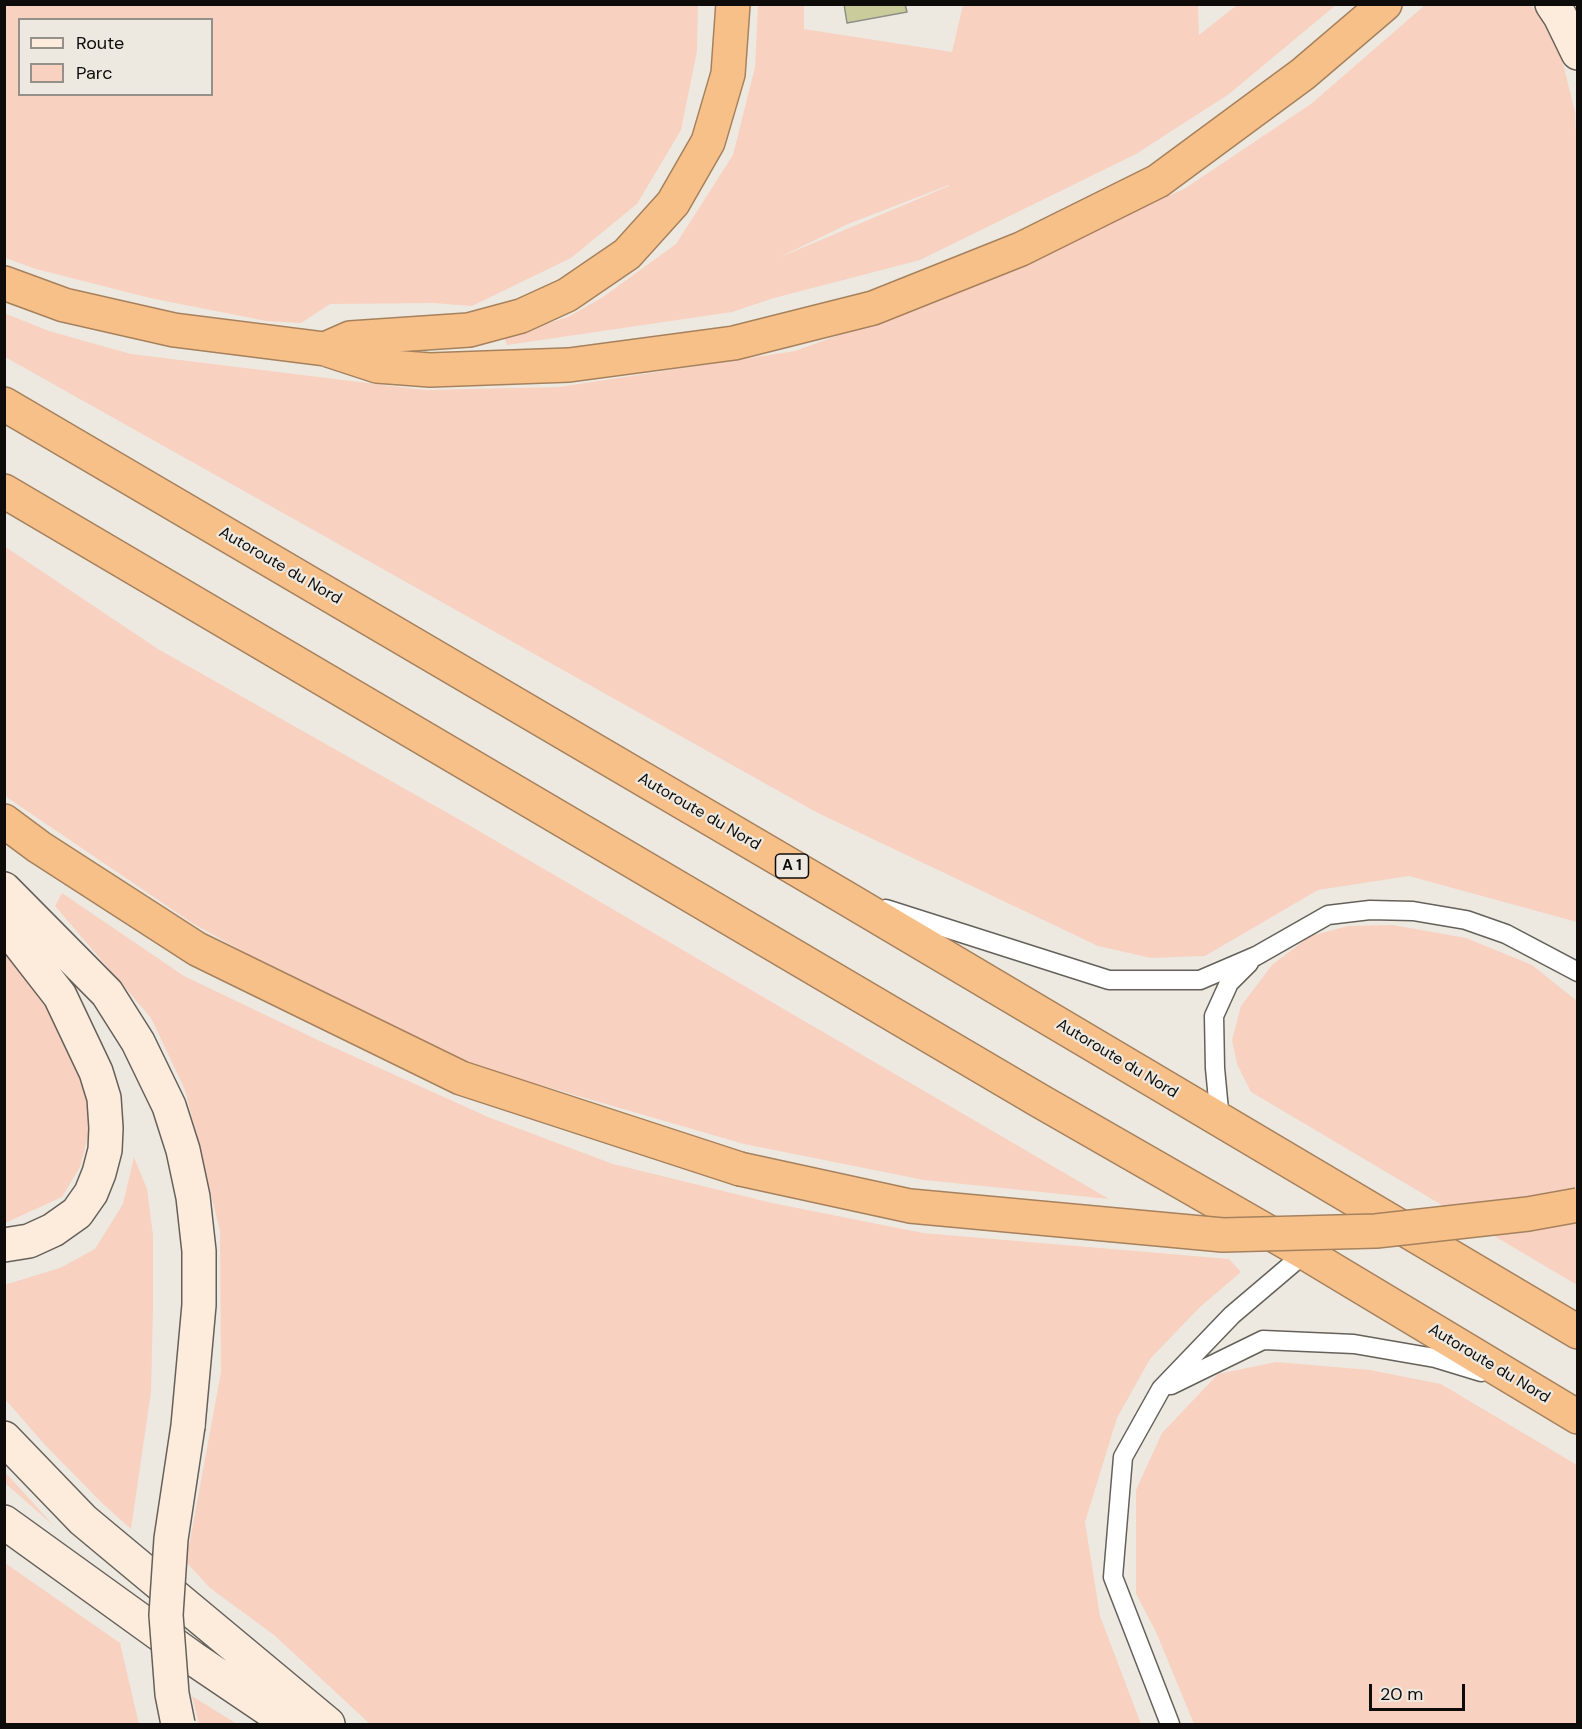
<!DOCTYPE html>
<style>
body{margin:0}
#map{position:relative;width:1582px;height:1729px;overflow:hidden;background:#ede9e0;font-family:"DM Sans",sans-serif}
canvas{display:block}
.frame{position:absolute;inset:0;border:6px solid #0e0c0a;pointer-events:none}
.legend{position:absolute;left:18px;top:18px;width:195px;height:78px;box-sizing:border-box;background:#ede9e0;border:2px solid #94918a;margin:0;padding:8px 10px;list-style:none;font-size:18px;color:#0e0c0a}
.legend li{display:flex;align-items:center;gap:12px;height:30px}
.legend b{width:30px;border:2px solid #94918a}
.scale{position:absolute;left:1369px;top:1684px;width:96px;height:27px;box-sizing:border-box;border:3px solid #0e0c0a;border-top:0;padding-left:8px;font-size:18px;line-height:21px;white-space:nowrap;color:#0e0c0a;-webkit-text-stroke:4px #ede9e0;paint-order:stroke}
</style>
<div id="map">
<canvas width="1582" height="1729"></canvas>
<div class="frame"></div>
<ul class="legend">
<li><b style="height:8px;background:#fdecdc"></b>Route</li>
<li><b style="height:16px;background:#f8d1c1"></b>Parc</li>
</ul>
<div class="scale">20 m</div>
</div>
<script>
const c = document.querySelector('canvas').getContext('2d');
c.lineJoin = 'round';
function fill(path, color) { c.fillStyle = color; c.fill(path, 'evenodd'); }
const poly = rows => new Path2D(rows.map(r => 'M' + r).join(''));
function trace(path, color, width, dash) { c.strokeStyle = color; c.lineWidth = width; c.lineCap = dash ? 'butt' : 'round'; c.setLineDash(dash || []); c.stroke(path); }
function label(font, color, halo, rows, align = 'center') {
  c.font = font + ' "DM Sans",sans-serif'; c.lineWidth = 4.5; c.setLineDash([]); c.textBaseline = 'middle'; c.strokeStyle = halo; c.fillStyle = color; for (const [text, x, y, turn = 0] of rows) {
    c.save(); c.translate(x, y); c.rotate((+turn || 0) * Math.PI / 180); c.textAlign = isNaN(turn) ? turn : align; if (halo) c.strokeText(text, 0, 0); c.fillText(text, 0, 0); c.restore();
  }
}
const green = poly([
 [4,5,698,5,697,51,681,130,637,204,571,258,472,306,433,303,330,304,301,323,266,321,150,298,36,269,5,258],
 [20,20,212,20,212,94,20,94],
 [758,5,804,5,804,29,952,52,963,5,1198,5,1199,35,1237,5,1336,5,1229,94,1136,154,920,260,774,298,732,312,507,345,504,337,568,317,603,297,676,244,733,155,755,67],
 [949,185,949,186,778,258,848,224],
 [1425,5,1531,5,1557,39,1575,112,1578,174,1577,922,1409,876,1318,890,1205,956,1151,958,1098,946,816,812,5,357,4,313,49,331,131,354,425,390,559,387,795,351,930,302,1184,189,1311,104],
 [4,546,158,649,467,824,1109,1199,924,1180,744,1144,447,1058,321,995,192,923,5,796],
 [62,893,184,976,322,1042,488,1117,613,1164,772,1203,923,1233,1229,1259,1241,1272,1200,1307,1150,1359,1117,1418,1085,1522,1100,1616,1141,1724,370,1724,274,1635,210,1588,186,1562,221,1372,220,1231,185,1090,151,1018,55,906],
 [1393,925,1466,938,1532,965,1577,1001,1577,1285,1251,1092,1237,1064,1232,1040,1241,1006,1272,965,1310,936,1348,926],
 [4,940,34,977,89,1085,90,1129,80,1167,62,1197,5,1223],
 [134,1157,147,1189,153,1235,153,1309,151,1392,131,1529,102,1503,45,1445,5,1399,4,1285,60,1268,95,1249,123,1204],
 [1276,1362,1370,1370,1441,1384,1577,1465,1577,1724,1194,1724,1156,1632,1136,1594,1136,1490,1162,1433,1218,1374],
 [5,1472,54,1526,5,1483],
 [5,1563,120,1643,139,1724,5,1724],
 [192,1696,237,1724,199,1724]
]);
const building = poly([
 [844,4,905,4,907,12,847,23,844,4]
]);
const lane = poly([
 [886,909,1109,980,1200,980,1256,956,1328,915,1370,910,1413,911,1466,920,1506,934,1578,972],
 [1220,1121,1215,1068,1214,1016,1229,983,1249,963],
 [1171,1385,1263,1340,1354,1344,1435,1358,1481,1372],
 [1170,1724,1113,1577,1123,1457,1161,1389,1232,1315,1305,1253]
]);
const secondary = poly([
 [1552,4,1560,16,1578,53],
 [4,889,107,993,138,1042,169,1106,183,1150,193,1197,199,1251,199,1305,188,1426],
 [4,924,60,996,96,1072,104,1098,106,1128,105,1150,99,1173,91,1193,77,1213,53,1230,29,1241,4,1245],
 [4,1438,83,1520,328,1724],
 [4,1522,194,1659,290,1724]
]);
const highway = poly([
 [4,283,64,305,174,330,325,349,377,366,430,370,569,365,734,343,873,308,1021,249,1158,181,1303,74,1385,4],
 [325,349,350,338,469,330,521,316,567,295,627,254,673,203,708,142,728,74,733,4],
 [4,404,839,894,1578,1332],
 [4,491,1040,1101,1305,1253,1578,1417],
 [4,821,39,847,197,949,461,1078,740,1169]
]);
const secondaryBridge = poly([
 [178,1724,172,1694,166,1615,171,1539,188,1426]
]);
const highwayBridge = poly([
 [740,1169,910,1206,1223,1235,1376,1231,1528,1214,1578,1205]
]);
const shields = [
 [792,866,33]
];
const shieldNames = [
 ["A 1",792,866]
];
const streetNames = [
 ["Autoroute du Nord",280,566,30],
 ["Autoroute du Nord",699,812,30],
 ["Autoroute du Nord",1117,1059,31],
 ["Autoroute du Nord",1489,1364,31]
];
fill(green, '#f8d1c1');
fill(building, '#cbcc9c');
trace(building, '#8f8f87', 1.5);
trace(lane, '#65615a', 21);
trace(secondary, '#65615a', 36);
trace(highway, '#a6815d', 36);
trace(lane, '#fff', 18);
trace(secondary, '#fdecdc', 33);
trace(highway, '#f8c089', 33);
trace(secondaryBridge, '#65615a', 36, []);
trace(highwayBridge, '#a6815d', 36, []);
trace(secondaryBridge, '#fdecdc', 33);
trace(highwayBridge, '#f8c089', 33);
for (const [x, y, w] of shields) { const box = new Path2D(); box.roundRect(x - w / 2, y - 12, w, 24, 4.5); c.fillStyle = '#ede9e0'; c.fill(box); trace(box, '#0e0c0a', 1.5); }
label('bold 15px', '#0e0c0a', null, shieldNames);
label('16px', '#0e0c0a', '#ede9e0', streetNames);
</script>
